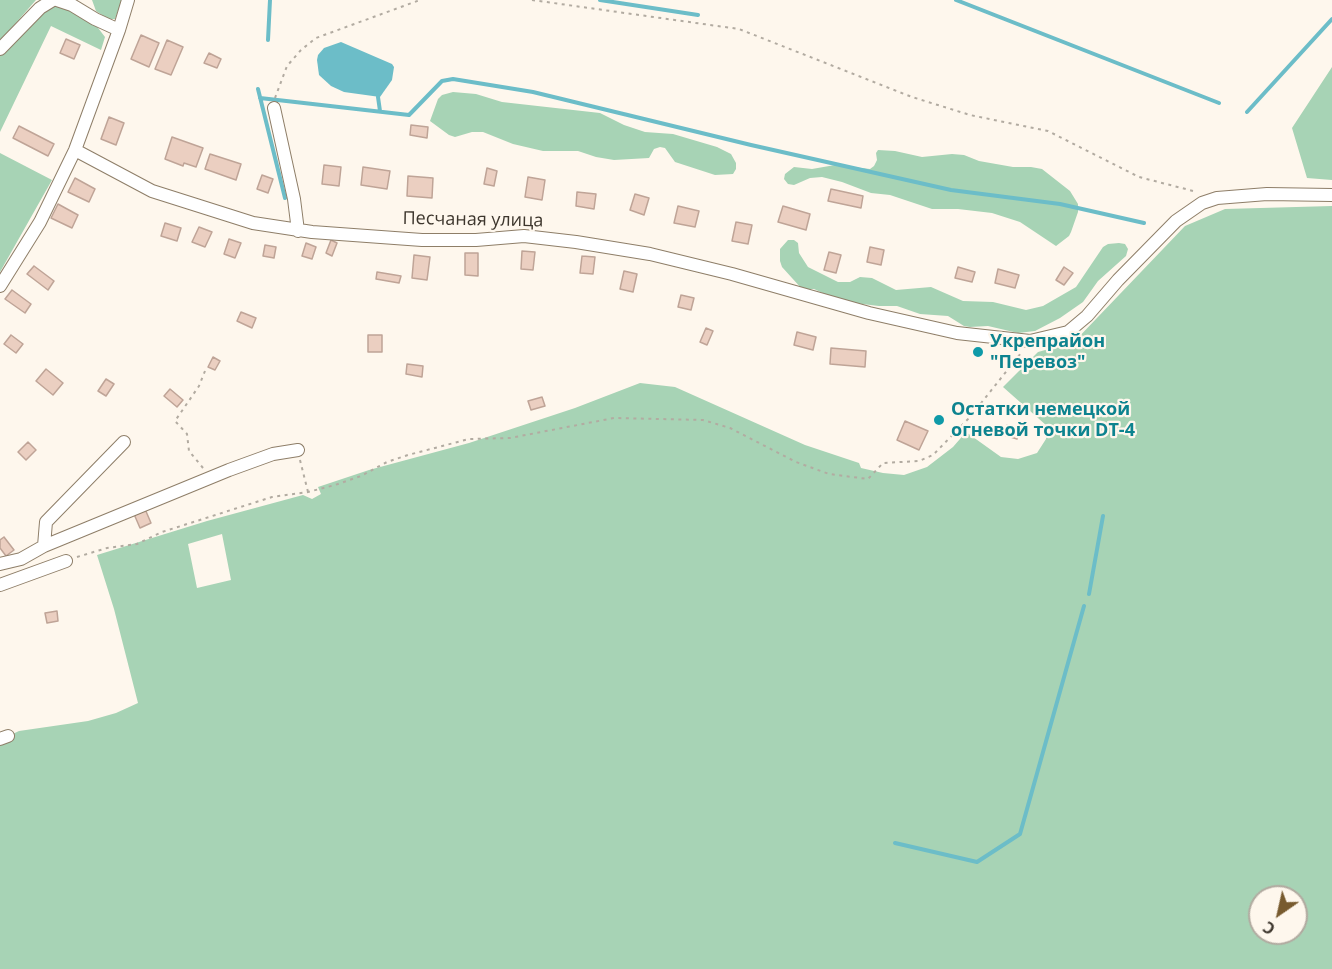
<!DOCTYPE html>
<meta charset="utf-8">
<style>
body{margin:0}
#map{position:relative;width:1332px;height:969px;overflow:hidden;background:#fef7ed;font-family:"Open Sans",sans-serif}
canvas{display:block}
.north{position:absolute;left:1248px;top:885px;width:60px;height:60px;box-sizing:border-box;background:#fef7ed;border:2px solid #b1aaa0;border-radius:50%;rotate:214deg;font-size:16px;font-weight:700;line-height:24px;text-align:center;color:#3d362d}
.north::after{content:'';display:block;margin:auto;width:21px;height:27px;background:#785b2f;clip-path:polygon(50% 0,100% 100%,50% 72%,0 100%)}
</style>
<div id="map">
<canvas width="1332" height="969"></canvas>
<div class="north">С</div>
</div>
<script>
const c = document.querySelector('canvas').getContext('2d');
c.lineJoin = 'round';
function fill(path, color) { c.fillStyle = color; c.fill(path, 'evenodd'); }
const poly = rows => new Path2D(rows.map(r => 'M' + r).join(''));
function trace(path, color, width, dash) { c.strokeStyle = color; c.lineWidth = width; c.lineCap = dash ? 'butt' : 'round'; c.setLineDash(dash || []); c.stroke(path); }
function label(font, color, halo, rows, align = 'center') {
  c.font = font + ' "Open Sans",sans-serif'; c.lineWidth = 4.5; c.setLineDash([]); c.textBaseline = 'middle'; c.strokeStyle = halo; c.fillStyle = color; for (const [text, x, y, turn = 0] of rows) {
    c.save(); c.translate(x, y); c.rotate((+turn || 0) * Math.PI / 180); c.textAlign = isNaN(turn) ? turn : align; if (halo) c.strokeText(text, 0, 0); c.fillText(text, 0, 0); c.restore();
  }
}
const green = poly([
 [0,0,36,0,0,41],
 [92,0,122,0,115,19,108,19,96,11],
 [60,3,92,20,105,37,101,50,51,26,0,132,0,54,44,6],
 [1332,67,1332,180,1307,178,1292,128],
 [453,92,476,94,502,102,600,113,624,125,645,132,673,134,717,147,731,154,736,163,736,169,733,174,715,175,675,162,665,148,660,147,654,149,649,158,614,160,596,157,578,151,543,151,513,144,483,132,472,132,455,137,449,135,430,121,438,99,442,95],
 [878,150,895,151,922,157,952,154,964,155,979,161,1013,167,1031,167,1042,169,1070,191,1078,204,1078,212,1071,232,1069,236,1056,246,1020,222,992,213,958,209,932,209,890,195,871,193,842,182,822,177,810,178,794,185,788,184,784,179,785,174,794,167,812,169,835,165,870,169,874,166,877,160,876,153],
 [0,153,52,180,0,272],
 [1332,206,1332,969,0,969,0,740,19,731,88,721,116,713,138,703,114,609,97,555,207,521,303,495,312,499,321,494,318,487,369,470,469,443,575,408,640,383,675,387,805,445,859,463,861,468,883,473,904,475,927,467,953,447,966,432,1001,457,1018,459,1037,453,1046,439,1047,426,1003,387,1038,352,1074,342,1185,226,1225,209],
 [222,534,231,580,197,588,188,544],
 [1260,897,1296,897,1296,933,1260,933],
 [788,240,794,240,798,243,799,253,808,267,838,282,850,282,860,277,872,278,896,290,931,287,963,301,993,302,1026,310,1043,306,1076,287,1103,247,1108,244,1119,243,1125,244,1128,249,1126,256,1098,281,1083,302,1060,318,1035,331,1018,333,988,326,970,327,964,326,948,316,920,314,897,306,879,306,854,303,836,299,814,289,802,289,782,267,780,261,780,249]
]);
const water = poly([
 [341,42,392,64,394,67,392,80,380,97,344,92,331,86,319,75,317,60,318,55,324,48]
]);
const stream = poly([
 [600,0,698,15],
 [956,0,1219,103],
 [268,40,270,0],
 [258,89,285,198],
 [378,97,380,111],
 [260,98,409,115,442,81,453,79,533,92,751,145,951,190,1060,204,1144,223],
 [1247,112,1332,19],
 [1089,594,1103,516],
 [895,843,977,862,1020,834,1084,606]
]);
const building = poly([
 [141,35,159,43,149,67,131,59,141,35],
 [66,39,80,45,74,59,60,53,66,39],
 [167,40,183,47,171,75,155,69,167,40],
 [209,53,221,59,217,68,204,63,209,53],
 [109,117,124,123,116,145,101,139,109,117],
 [411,125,428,127,427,138,410,135,411,125],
 [19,126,54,144,48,156,13,138,19,126],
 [172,137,203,148,196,167,184,163,183,166,165,159,172,137],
 [210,154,241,164,236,180,205,169,210,154],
 [324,165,341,167,339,186,322,184,324,165],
 [363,167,390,171,387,189,361,185,363,167],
 [487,168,497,171,494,186,484,184,487,168],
 [262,175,273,179,268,193,257,189,262,175],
 [408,176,433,178,432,198,407,196,408,176],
 [528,177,545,180,542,200,525,197,528,177],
 [75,178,95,189,89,202,68,192,75,178],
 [831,189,863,196,861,208,828,201,831,189],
 [577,192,596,194,594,209,576,206,577,192],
 [635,194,649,198,644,215,630,210,635,194],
 [58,204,78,215,72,228,51,218,58,204],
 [678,206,699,211,695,227,674,223,678,206],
 [783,206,810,214,806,230,778,222,783,206],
 [736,222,752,225,748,244,732,241,736,222],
 [165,223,181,228,177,241,161,236,165,223],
 [199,227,212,232,205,247,192,242,199,227],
 [229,239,241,243,235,258,224,254,229,239],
 [331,240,337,243,332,256,326,253,331,240],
 [306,243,316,247,312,259,302,256,306,243],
 [265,245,276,247,274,258,263,256,265,245],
 [870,247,884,250,881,265,867,262,870,247],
 [522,251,535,252,533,270,521,269,522,251],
 [829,252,841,255,836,273,824,270,829,252],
 [465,253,478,253,478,276,465,275,465,253],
 [414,255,430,257,427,280,412,278,414,255],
 [582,256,595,257,593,274,580,273,582,256],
 [34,266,54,281,48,290,27,274,34,266],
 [958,267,975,272,972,282,955,278,958,267],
 [1064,267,1073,273,1064,285,1056,280,1064,267],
 [998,269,1019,275,1015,288,995,283,998,269],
 [624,271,637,274,633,292,620,289,624,271],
 [377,272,401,276,399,283,376,279,377,272],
 [12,290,31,304,25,313,5,299,12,290],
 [681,295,694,298,691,310,678,307,681,295],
 [241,312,256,318,252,328,237,321,241,312],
 [706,328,713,331,707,345,700,342,706,328],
 [797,332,816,337,813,350,794,345,797,332],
 [11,335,23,344,16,353,4,344,11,335],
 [368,335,382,335,382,352,368,352,368,335],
 [831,348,866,351,865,367,830,364,831,348],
 [213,357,220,361,215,370,208,367,213,357],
 [407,364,423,366,422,377,406,374,407,364],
 [46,369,63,383,53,395,36,381,46,369],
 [106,379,114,384,106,396,98,391,106,379],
 [170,389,183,400,177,407,164,396,170,389],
 [542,397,545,406,531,410,528,401,542,397],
 [905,421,928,431,919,450,897,440,905,421],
 [1007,425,1020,430,1017,439,1004,435,1007,425],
 [28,442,36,450,26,460,18,452,28,442],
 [145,509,151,523,140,528,134,514,145,509],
 [4,537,14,550,6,556,0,548,0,540,4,537],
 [57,611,58,621,47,623,45,613,57,611]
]);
const path = poly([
 [532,0,739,29,912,97,970,115,1048,131,1139,177,1197,192],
 [275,98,287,66,301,50,316,38,420,0],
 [300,460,308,492],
 [203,468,189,451,187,434,175,421,199,386,205,371],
 [77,557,107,548,137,544,162,532,272,497,308,492,335,485,361,476,387,462,408,455,469,439,510,438,614,418,703,420,730,428,796,462,829,474,868,479,883,463,919,461,933,455,970,417,1021,353]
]);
const minor = poly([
 [57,0,72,5,95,19,119,30],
 [0,49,40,8,53,0],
 [274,108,294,199,298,231],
 [75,150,152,191,253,223,312,232,422,240,476,240,524,236,576,242,650,254,732,274,869,313,957,333,1030,341,1068,332,1087,316,1118,280,1176,221,1202,203,1217,198,1267,194,1332,195],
 [0,286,40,222,75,150,119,30,128,0],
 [44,546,46,522,124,442],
 [0,564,21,559,44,546,229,470,273,454,298,450],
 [0,585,66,561],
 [0,739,8,736]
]);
const markers = [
 [978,352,6,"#0f9aa8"],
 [939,420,6,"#0f9aa8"]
];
const streetNames = [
 ["Песчаная улица",473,220,1]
];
const cultureNames = [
 ["Укрепрайон",990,342],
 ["\"Перевоз\"",990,363],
 ["Остатки немецкой",951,410],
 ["огневой точки DT-4",951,431]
];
fill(green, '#a7d3b5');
fill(water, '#6cbdc8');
trace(stream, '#6cbdc8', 4);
fill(building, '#ebcfc1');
trace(building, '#bfa497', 1.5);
trace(minor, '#8e7e68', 14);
trace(path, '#b2aba1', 2, [3, 4.5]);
trace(minor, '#fff', 12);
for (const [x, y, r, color] of markers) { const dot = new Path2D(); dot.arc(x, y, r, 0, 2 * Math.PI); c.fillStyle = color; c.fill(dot); trace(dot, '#fef7ed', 2); }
label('18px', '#3d362d', '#fef7ed', streetNames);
label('bold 18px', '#0d838f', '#fef7ed', cultureNames, 'left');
</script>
